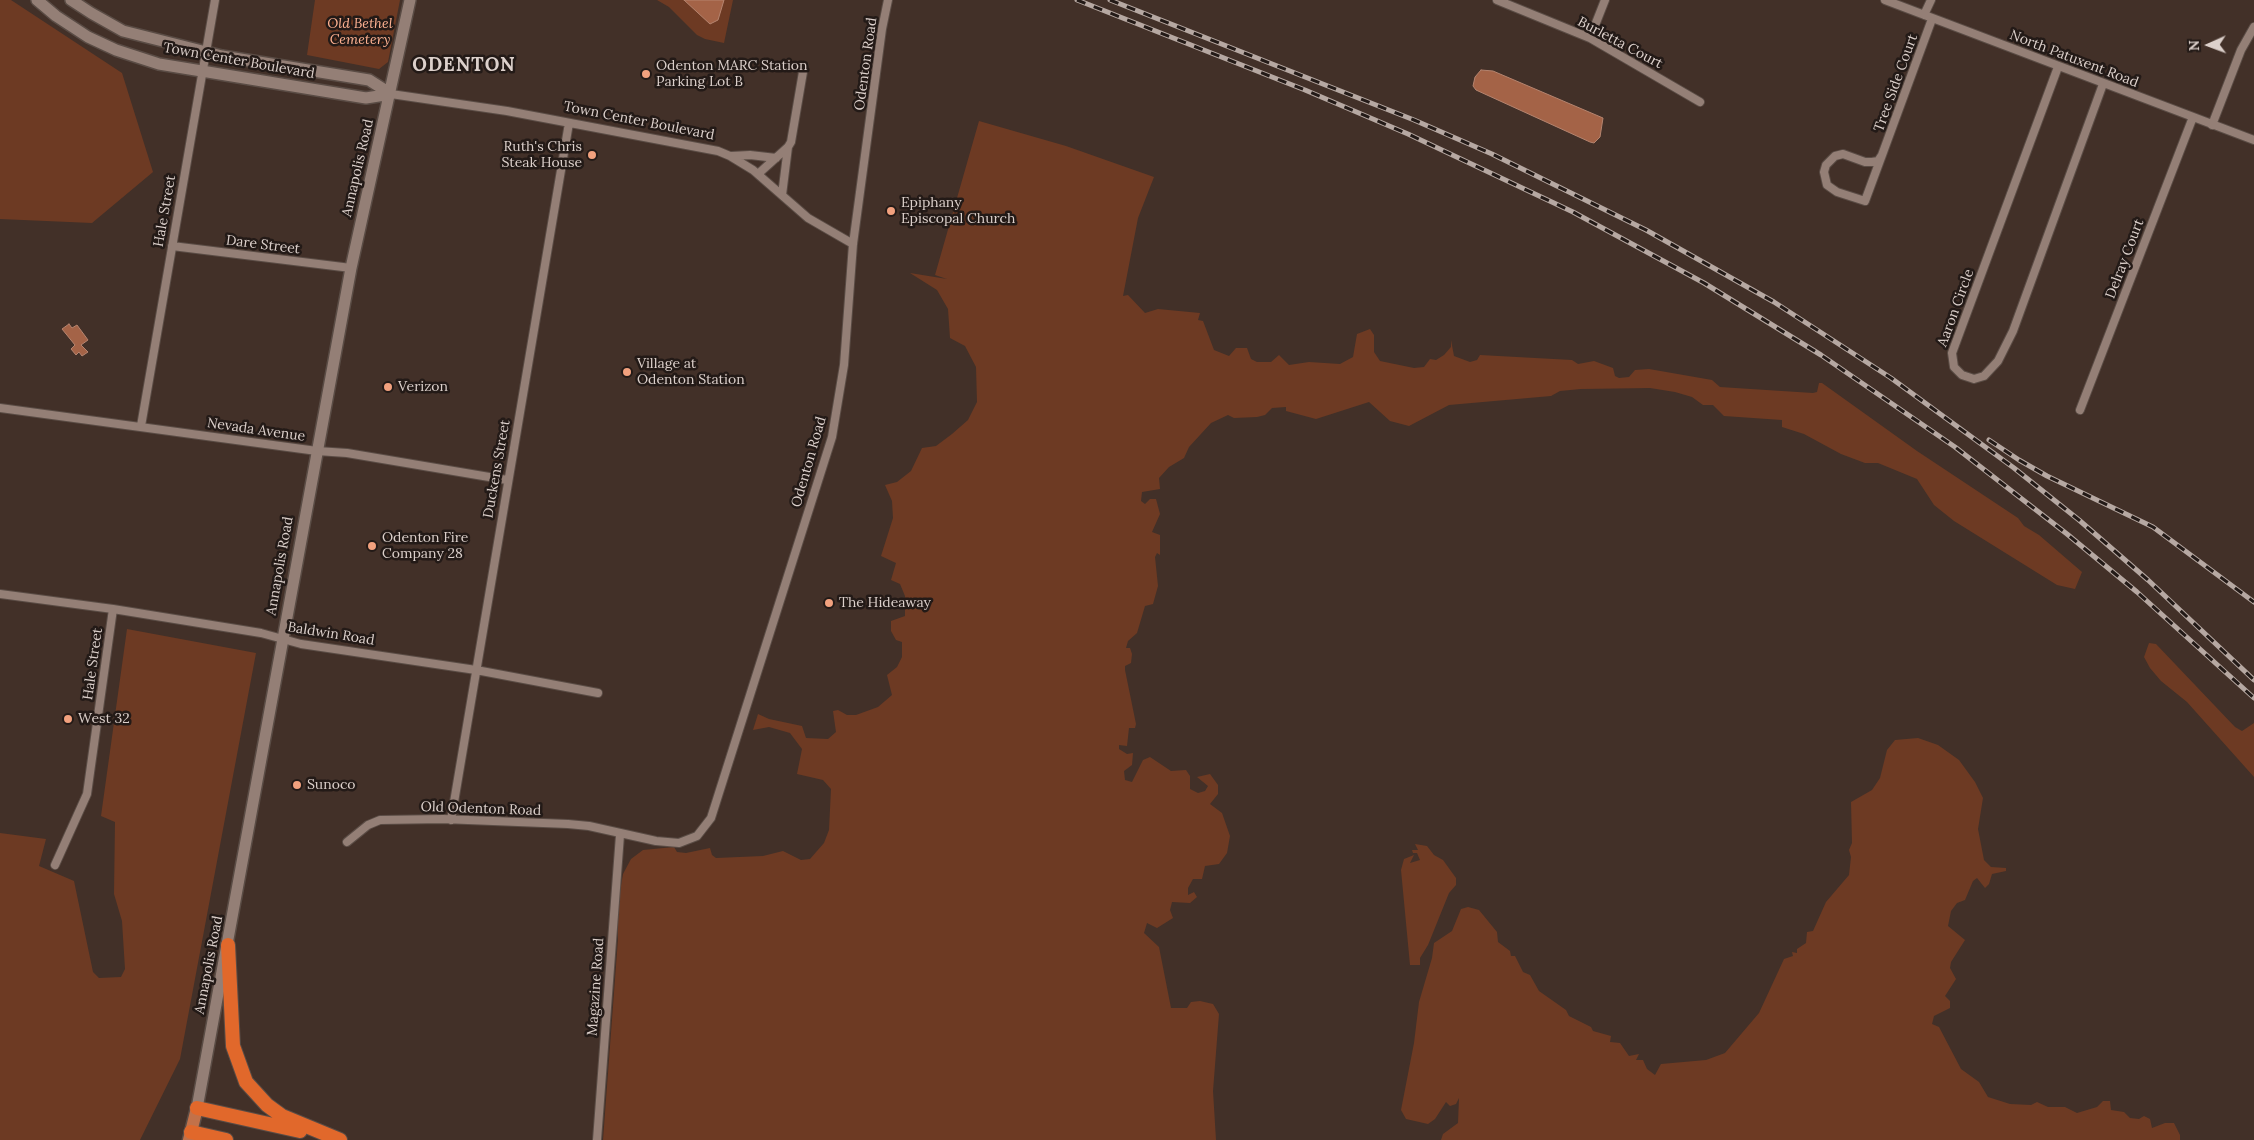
<!DOCTYPE html>
<style>
body{margin:0}
#map{position:relative;width:2254px;height:1140px;overflow:hidden;background:#423028;font-family:Lora,serif}
canvas{display:block}
.north{position:absolute;left:2184px;top:20px;width:50px;height:50px;-webkit-text-stroke:4px #231a17;paint-order:stroke;rotate:268deg;font-size:14px;font-weight:700;line-height:20px;text-align:center;color:#dcd0cb}
.north::after{content:'';display:block;margin:auto;width:18px;height:22px;background:#dcd0cb;clip-path:polygon(50% 0,100% 100%,50% 72%,0 100%)}
</style>
<div id="map">
<canvas width="2254" height="1140"></canvas>
<div class="north">N</div>
</div>
<script>
const c = document.querySelector('canvas').getContext('2d');
c.lineJoin = 'round';
function fill(path, color) { c.fillStyle = color; c.fill(path, 'evenodd'); }
const poly = rows => new Path2D(rows.map(r => 'M' + r).join(''));
function trace(path, color, width, dash) { c.strokeStyle = color; c.lineWidth = width; c.lineCap = dash ? 'butt' : 'round'; c.setLineDash(dash || []); c.stroke(path); }
function label(font, color, halo, rows, align = 'center') {
  c.font = font + ' Lora,serif'; c.lineWidth = 5; c.setLineDash([]); c.textBaseline = 'middle'; c.strokeStyle = halo; c.fillStyle = color; for (const [text, x, y, turn = 0] of rows) {
    c.save(); c.translate(x, y); c.rotate((+turn || 0) * Math.PI / 180); c.textAlign = isNaN(turn) ? turn : align; if (halo) c.strokeText(text, 0, 0); c.fillText(text, 0, 0); c.restore();
  }
}
const green = poly([
 [0,0,11,0,122,73,153,172,92,223,0,219],
 [315,0,400,0,388,62,379,69,307,55],
 [657,0,733,0,724,43,705,39,697,35,669,7],
 [979,121,1066,146,1154,177,1138,218,1123,296,1128,295,1145,313,1158,309,1200,313,1198,320,1203,321,1214,350,1229,356,1236,348,1247,348,1251,359,1257,362,1271,362,1279,355,1289,365,1309,362,1340,364,1353,357,1357,334,1370,329,1374,335,1374,352,1380,361,1414,368,1424,367,1430,359,1436,360,1444,355,1451,347,1451,340,1454,356,1470,362,1477,360,1480,355,1572,360,1578,364,1594,361,1613,368,1615,376,1619,378,1629,377,1635,370,1649,369,1712,380,1720,387,1813,393,1817,392,1819,383,1822,383,1917,451,2018,518,2024,526,2039,535,2082,572,2075,589,2057,585,1954,521,1934,505,1917,479,1878,463,1865,463,1841,454,1804,434,1782,427,1782,420,1724,416,1713,405,1703,405,1692,397,1675,392,1650,388,1581,389,1560,391,1551,396,1449,405,1409,426,1390,421,1369,402,1316,419,1286,411,1286,407,1272,408,1265,415,1257,417,1234,418,1228,415,1211,423,1189,447,1184,458,1169,467,1159,478,1160,489,1142,492,1141,501,1145,504,1150,499,1156,499,1160,514,1152,532,1160,535,1160,555,1157,553,1155,557,1158,586,1153,604,1145,606,1137,633,1128,641,1126,648,1130,648,1132,654,1131,663,1125,666,1125,670,1136,724,1135,728,1129,728,1127,746,1119,745,1119,749,1127,754,1133,753,1132,765,1124,771,1125,780,1132,782,1143,760,1150,757,1171,771,1186,770,1190,776,1190,789,1198,793,1205,791,1208,786,1197,777,1210,774,1218,785,1218,794,1210,804,1222,813,1230,836,1227,853,1219,864,1205,866,1202,879,1193,879,1188,888,1188,895,1194,892,1197,897,1190,903,1172,902,1170,910,1173,918,1157,928,1147,923,1144,933,1159,947,1171,1008,1187,1008,1191,1002,1200,1001,1213,1004,1219,1014,1213,1091,1216,1140,603,1140,618,939,617,909,623,874,631,859,643,850,674,847,677,852,686,853,710,848,712,855,716,858,763,856,783,851,801,860,810,859,824,843,829,830,831,789,823,780,797,774,802,749,790,733,769,727,753,730,758,714,769,719,802,726,806,738,828,739,836,732,833,711,838,710,847,715,856,715,878,707,892,695,887,675,897,667,902,657,902,642,896,640,891,631,891,621,905,616,905,596,900,584,891,580,896,563,881,556,893,518,892,501,885,485,897,482,911,471,922,448,936,446,952,434,968,420,977,402,976,367,965,346,950,338,948,309,937,290,910,273,947,279,935,275],
 [127,629,256,653,180,1059,140,1140,0,1140,0,833,46,839,39,866,74,881,93,972,99,978,121,977,125,969,122,921,114,894,115,822,101,816],
 [2149,643,2156,644,2235,727,2242,731,2254,723,2254,777,2187,702,2161,681,2150,668,2144,657],
 [1918,738,1938,745,1959,760,1975,782,1983,798,1978,829,1984,860,1991,867,2006,868,2006,871,1992,874,1989,884,1985,888,1977,878,1973,881,1965,900,1957,903,1951,911,1948,926,1965,940,1951,962,1950,968,1956,979,1945,996,1950,1001,1950,1008,1934,1016,1932,1024,1939,1027,1961,1069,1979,1082,1988,1097,2010,1104,2031,1105,2037,1102,2048,1107,2065,1107,2077,1113,2097,1107,2103,1101,2110,1101,2111,1110,2124,1112,2130,1118,2139,1119,2144,1116,2150,1119,2152,1128,2165,1123,2174,1123,2180,1135,2180,1140,1441,1140,1443,1134,1458,1123,1459,1098,1456,1104,1450,1106,1446,1102,1435,1119,1428,1124,1406,1119,1401,1110,1414,1043,1419,1002,1432,958,1434,943,1452,931,1461,909,1468,907,1479,910,1497,932,1498,942,1510,951,1511,956,1515,956,1523,972,1530,975,1539,991,1566,1010,1569,1016,1591,1027,1593,1031,1611,1036,1610,1042,1620,1043,1629,1056,1639,1054,1636,1060,1643,1060,1647,1069,1655,1075,1661,1064,1706,1060,1725,1053,1759,1013,1784,959,1793,956,1792,952,1797,953,1797,949,1806,943,1807,932,1813,931,1826,902,1849,875,1851,857,1849,850,1852,843,1851,802,1872,790,1880,778,1887,750,1895,740],
 [1415,844,1427,846,1434,855,1443,860,1456,878,1456,885,1449,893,1428,945,1420,958,1420,965,1410,965,1401,870,1404,859,1414,855,1410,863,1420,860,1417,853,1413,853,1412,850,1418,850]
]);
const water = poly([
 [684,0,724,0,718,20,710,24,684,0],
 [1481,70,1493,71,1603,118,1600,137,1594,143,1590,142,1476,90,1473,86,1475,77,1481,70],
 [69,324,72,328,77,325,88,340,81,345,88,352,82,356,79,352,76,355,71,349,75,345,62,329,69,324]
]);
const street = poly([
 [1497,0,1590,38,1700,102],
 [1885,0,2254,140],
 [1924,15,1931,0],
 [1590,38,1605,0],
 [2058,67,1952,353,1954,367,1962,375,1974,379,1984,376,1998,361,2013,331,2103,84],
 [391,94,507,111,718,151,730,156,753,170,808,218,853,244],
 [2212,125,2241,50,2254,27],
 [1882,155,1865,201,1837,192,1827,185,1824,172,1826,165,1835,156,1843,154,1865,162,1872,162,1878,161,1882,155,1932,19],
 [731,156,750,155,776,158],
 [758,174,788,147,791,142,804,66],
 [782,195,788,147],
 [172,246,351,268],
 [0,408,317,451,347,453,507,480],
 [2080,410,2193,117],
 [141,426,215,0],
 [0,594,113,609,261,633,301,644,476,670,598,693],
 [451,820,569,123],
 [347,842,368,825,380,820,443,819,568,824,589,826,656,841,679,843,697,836,711,818,832,437,844,365,853,244,882,29,888,0],
 [55,865,87,794,113,609],
 [597,1140,620,835]
]);
const secondary = poly([
 [37,0,56,16,88,37,116,50,159,64,366,98,391,94],
 [71,0,91,13,123,31,222,56,369,80,391,94],
 [197,1108,351,268,410,0]
]);
const primary = poly([
 [189,1140,197,1108]
]);
const highway = poly([
 [228,945,233,1046,246,1082,267,1105,282,1116,340,1140],
 [197,1108,300,1131],
 [191,1132,226,1140]
]);
const rail = poly([
 [1077,0,1305,90,1408,134,1573,212,1704,283,1821,355,1955,447,2067,534,2137,592,2254,698],
 [1110,0,1414,120,1492,154,1646,230,1774,302,1891,378,2014,468,2079,520,2148,580,2254,680],
 [1989,440,2019,460,2047,476,2153,527,2254,602]
]);
const markers = [
 [646,74,5,"#f2a17e"],
 [592,155,5,"#f2a17e"],
 [891,211,5,"#f2a17e"],
 [627,372,5,"#f2a17e"],
 [388,387,5,"#f2a17e"],
 [372,546,5,"#f2a17e"],
 [829,603,5,"#f2a17e"],
 [68,719,5,"#f2a17e"],
 [297,785,5,"#f2a17e"]
];
const parkNames = [
 ["Old Bethel",360,24],
 ["Cemetery",360,40]
];
const streetNames = [
 ["Burletta Court",1620,43,28],
 ["North Patuxent Road",2074,59,21],
 ["Town Center Boulevard",239,61,10],
 ["Odenton Road",866,64,-82],
 ["Tree Side Court",1896,83,-70],
 ["Town Center Boulevard",639,121,11],
 ["Annapolis Road",358,168,-77],
 ["Hale Street",165,211,-80],
 ["Dare Street",263,245,7],
 ["Delray Court",2125,259,-69],
 ["Aaron Circle",1956,308,-70],
 ["Nevada Avenue",256,430,8],
 ["Odenton Road",809,462,-74],
 ["Duckens Street",497,469,-80],
 ["Annapolis Road",280,566,-80],
 ["Baldwin Road",331,634,9],
 ["Hale Street",93,664,-82],
 ["Old Odenton Road",481,809,2],
 ["Annapolis Road",209,965,-79],
 ["Magazine Road",596,987,-86]
];
const poiNames = [
 ["Odenton MARC Station",656,66],
 ["Parking Lot B",656,82],
 ["Ruth's Chris",582,147,"right"],
 ["Steak House",582,163,"right"],
 ["Epiphany",901,203],
 ["Episcopal Church",901,219],
 ["Village at",637,364],
 ["Odenton Station",637,380],
 ["Verizon",398,387],
 ["Odenton Fire",382,538],
 ["Company 28",382,554],
 ["The Hideaway",839,603],
 ["West 32",78,719],
 ["Sunoco",307,785]
];
const districtNames = [
 ["ODENTON",464,66]
];
fill(green, '#6d3a23');
fill(water, '#a46347');
trace(water, '#b5846f', 1);
trace(street, '#5a4c45', 10);
trace(secondary, '#5a4c45', 14);
trace(primary, '#5a4c45', 15);
trace(highway, '#5a4c45', 16);
trace(street, '#947f76', 8);
trace(secondary, '#947f76', 11);
trace(primary, '#c27149', 12);
trace(highway, '#e1682b', 14);
trace(rail, '#b6a8a2', 5);
trace(rail, '#231a17', 3, [9]);
for (const [x, y, r, color] of markers) { const dot = new Path2D(); dot.arc(x, y, r, 0, 2 * Math.PI); c.fillStyle = color; c.fill(dot); trace(dot, '#231a17', 2); }
label('italic 14px', '#fdb191', '#231a17', parkNames);
label('14px', '#dcd0cb', '#231a17', streetNames);
label('14px', '#dcd0cb', '#231a17', poiNames, 'left');
c.letterSpacing = '1px';
label('bold 19px', '#dcd0cb', '#231a17', districtNames);
c.letterSpacing = '0px';
</script>
